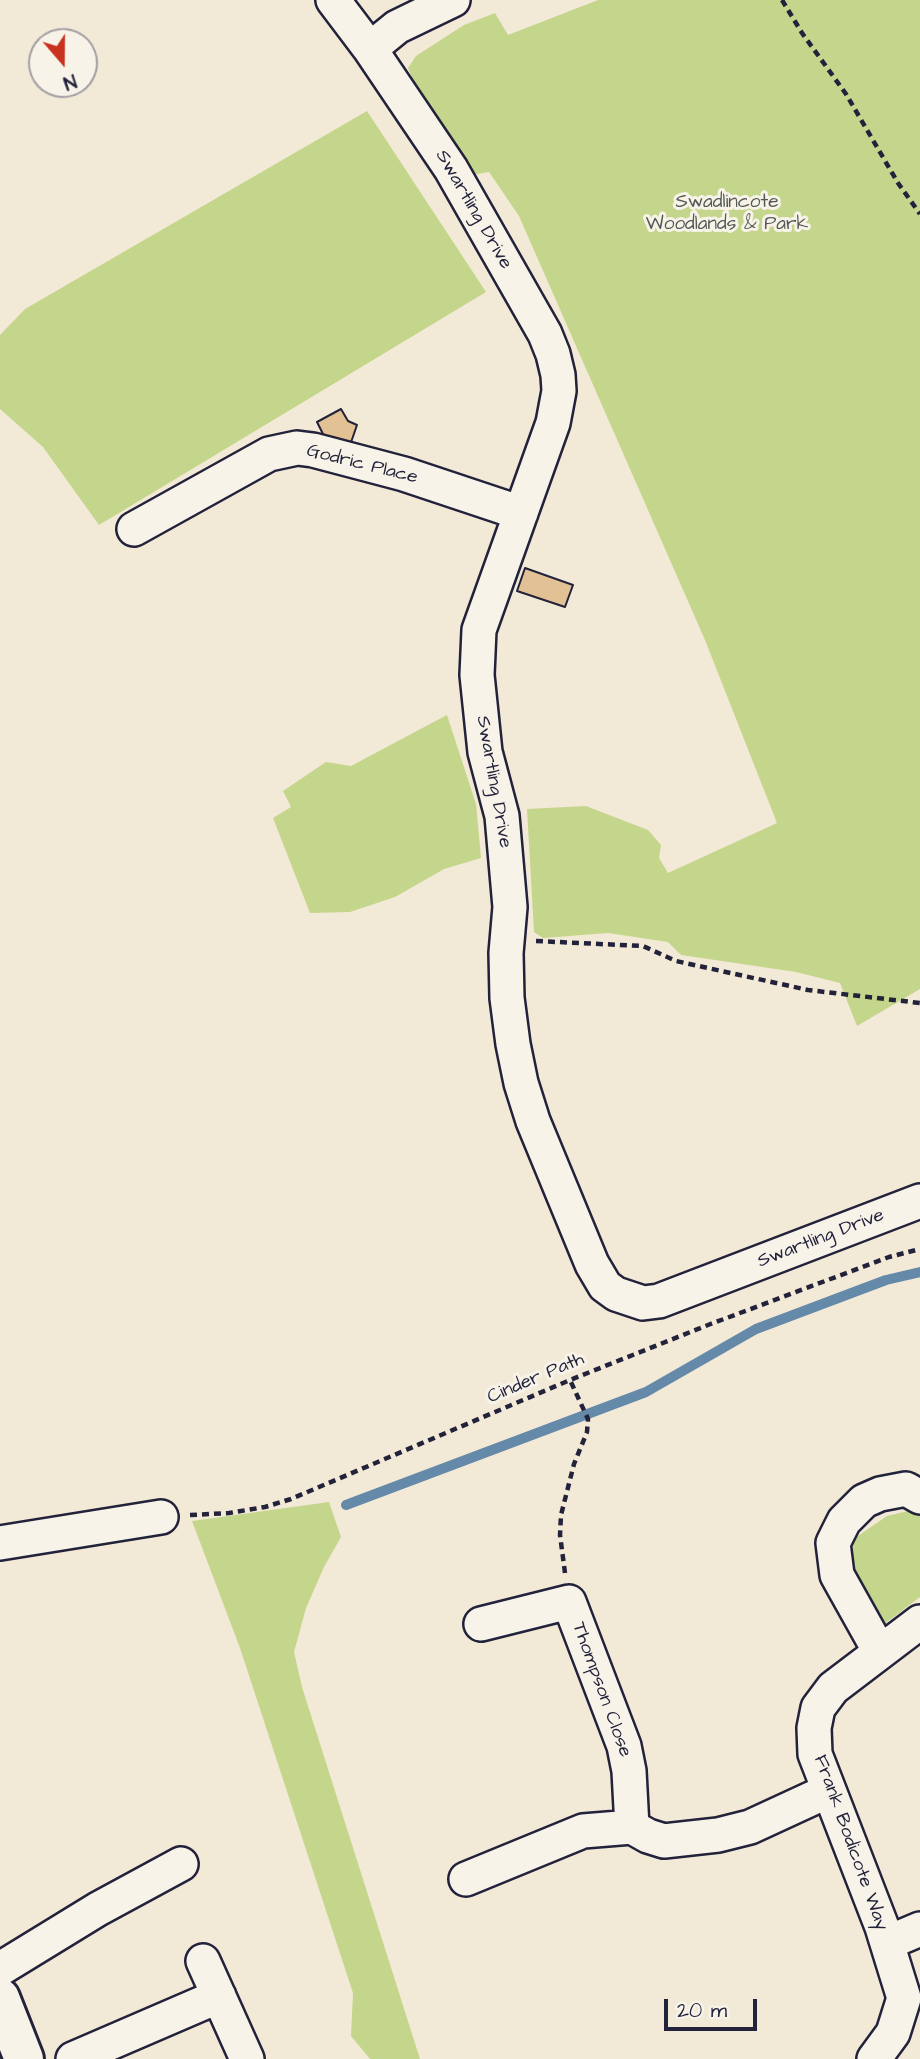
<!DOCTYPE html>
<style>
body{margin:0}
#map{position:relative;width:920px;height:2059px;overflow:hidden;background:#f3e9d7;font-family:"Architects Daughter",sans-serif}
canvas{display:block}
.north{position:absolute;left:28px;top:28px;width:70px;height:70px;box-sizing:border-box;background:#f7f3e8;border:2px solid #a29fa3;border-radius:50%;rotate:160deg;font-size:19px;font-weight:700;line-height:28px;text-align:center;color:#22223b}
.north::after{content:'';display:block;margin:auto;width:24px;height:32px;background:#c8321e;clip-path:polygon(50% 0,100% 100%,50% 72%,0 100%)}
.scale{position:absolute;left:664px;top:1999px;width:93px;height:32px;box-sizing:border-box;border:4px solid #22223b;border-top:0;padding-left:9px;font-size:21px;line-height:24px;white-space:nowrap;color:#22223b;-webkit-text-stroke:5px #f7f3e8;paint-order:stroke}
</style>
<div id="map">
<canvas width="920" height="2059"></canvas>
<div class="north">N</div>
<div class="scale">20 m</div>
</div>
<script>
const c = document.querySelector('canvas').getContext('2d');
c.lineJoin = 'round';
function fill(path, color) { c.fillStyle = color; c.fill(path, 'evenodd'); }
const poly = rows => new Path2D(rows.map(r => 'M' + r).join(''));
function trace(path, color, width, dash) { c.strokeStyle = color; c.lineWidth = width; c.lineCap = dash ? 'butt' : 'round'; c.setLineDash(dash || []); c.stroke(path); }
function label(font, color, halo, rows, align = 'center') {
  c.font = font + ' "Architects Daughter",sans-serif'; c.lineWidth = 6; c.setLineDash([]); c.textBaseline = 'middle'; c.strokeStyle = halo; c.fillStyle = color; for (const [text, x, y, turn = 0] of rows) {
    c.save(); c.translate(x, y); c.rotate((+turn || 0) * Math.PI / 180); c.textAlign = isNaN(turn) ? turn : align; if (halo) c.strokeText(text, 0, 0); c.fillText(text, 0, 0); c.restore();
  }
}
const green = poly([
 [598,0,920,0,920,989,857,1026,840,983,796,972,681,955,668,942,608,933,543,938,534,932,527,809,586,806,648,830,661,845,659,858,668,873,777,823,705,640,519,216,489,172,471,175,421,98,408,68,416,56,464,25,495,13,508,35],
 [367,111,486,292,99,525,43,447,0,409,0,335,25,309],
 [447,715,476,804,481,858,444,869,395,897,350,912,310,913,273,818,291,807,283,791,326,762,351,766],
 [329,1502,341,1537,324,1567,306,1608,294,1652,302,1687,420,2059,370,2059,351,2036,353,1993,240,1648,192,1521],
 [912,1510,920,1516,920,1597,879,1628,857,1590,847,1554,852,1540,887,1516]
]);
const stream = poly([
 [346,1505,646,1392,756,1329,886,1280,920,1272]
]);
const building = poly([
 [341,409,348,421,357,425,348,451,328,444,317,422,341,409],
 [525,568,573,585,565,607,517,591,525,568]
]);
const path = poly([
 [782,0,802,33,846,94,898,183,920,214],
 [536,941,643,946,676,961,808,990,920,1003],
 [190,1515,229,1513,265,1507,291,1499,570,1380,708,1325,889,1257,920,1249],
 [565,1573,560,1535,561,1515,574,1464,587,1432,588,1419,570,1380]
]);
const minor = poly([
 [333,0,370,49,451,169,545,334,553,354,558,375,559,391,553,423,479,630,477,675,485,752,502,816,510,907,506,953,507,998,513,1044,521,1083,533,1121,592,1264,605,1286,616,1294,643,1303,659,1301,920,1201],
 [370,49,397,27,453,0],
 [134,529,269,454,297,448,313,450,404,474,521,513],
 [0,1543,161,1517],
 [481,1624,569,1602,624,1746,629,1771,632,1827,648,1836,664,1841,718,1835,750,1827,828,1791],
 [880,1652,837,1575,833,1543,844,1521,864,1501,880,1494,906,1489,920,1497],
 [466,1879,583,1831,632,1827],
 [887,1943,920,1929],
 [203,1961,247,2059],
 [0,1969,98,1909,181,1864],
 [73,2059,219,1996],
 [874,2059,893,2033,904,1998,882,1927,815,1754,814,1728,818,1708,833,1688,920,1622]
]);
const highway = poly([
 [0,1998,24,2059]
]);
const parkNames = [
 ["Swadlincote",727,203],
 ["Woodlands & Park",727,225]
];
const streetNames = [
 ["Swartling Drive",473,210,60],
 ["Godric Place",362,465,14],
 ["Swartling Drive",493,782,80],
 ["Swartling Drive",821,1239,-21],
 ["Cinder Path",536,1379,-23],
 ["Thompson Close",601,1690,70],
 ["Frank Bodicote Way",850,1843,70]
];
fill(green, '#c4d68b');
trace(stream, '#658aa9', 10);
fill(building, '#e2c194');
trace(building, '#22223b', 2);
trace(minor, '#22223b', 38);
trace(highway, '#22223b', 44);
trace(path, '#22223b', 4.5, [7, 5]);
trace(minor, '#f7f3e8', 33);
trace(highway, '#f7f3e8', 38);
label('19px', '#535853', '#f7f3e8', parkNames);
label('19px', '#22223b', '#f7f3e8', streetNames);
</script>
